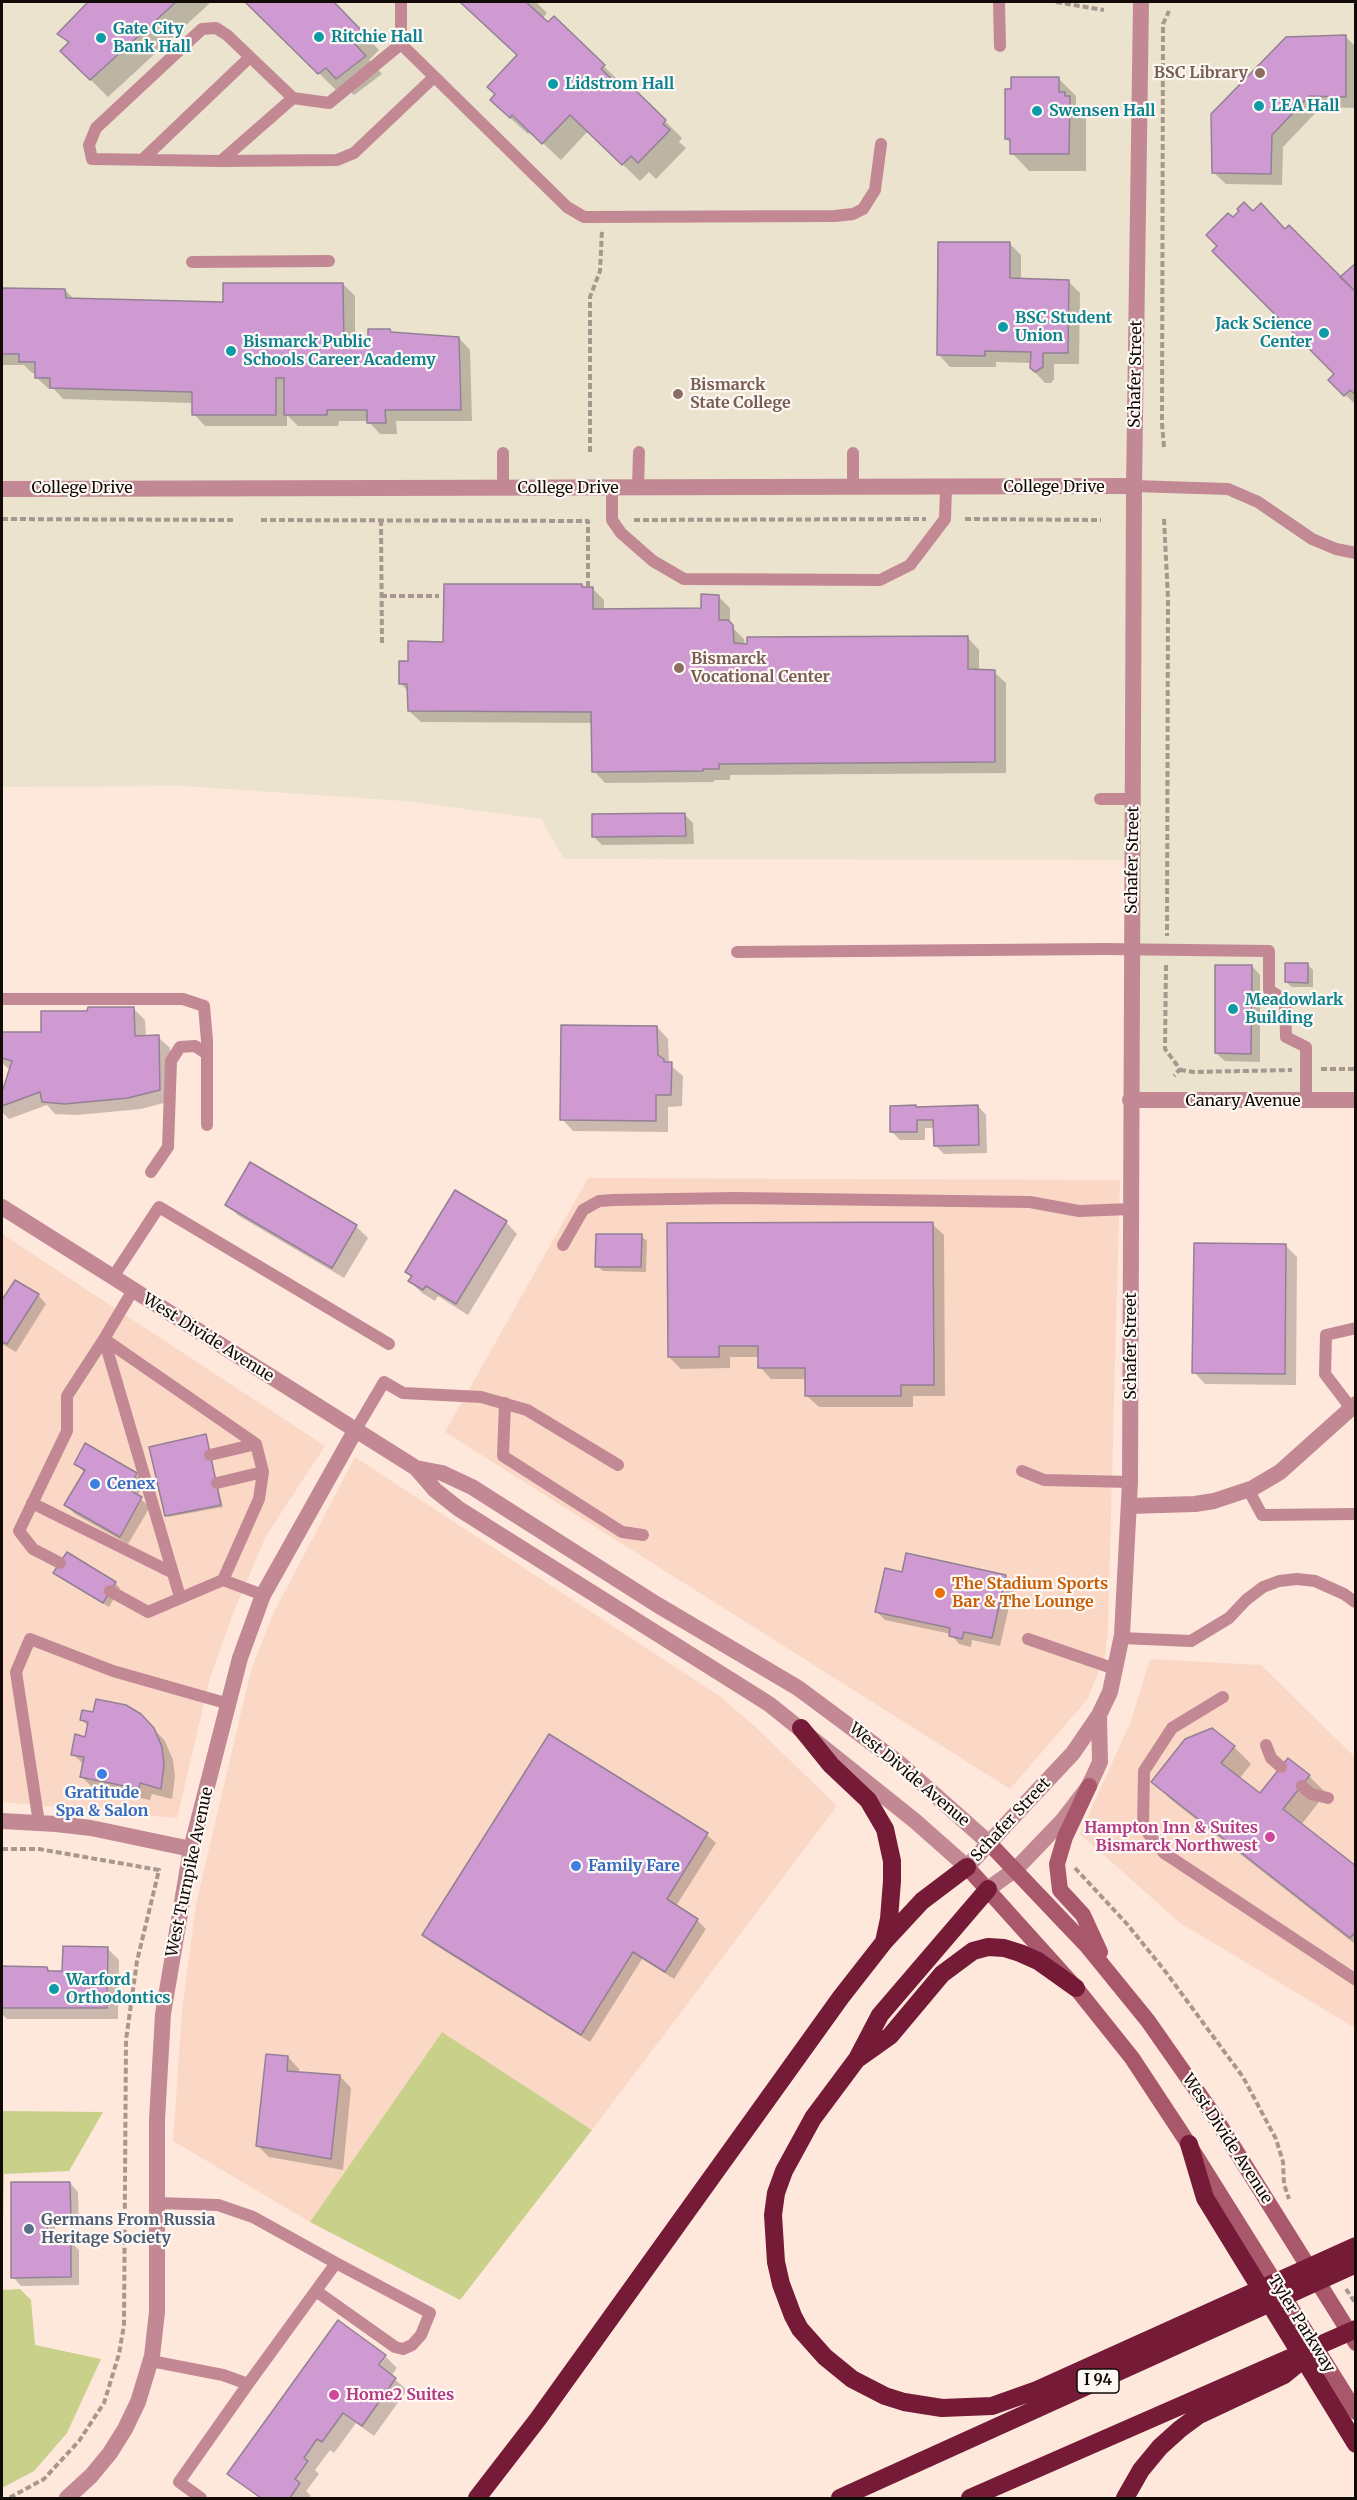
<!DOCTYPE html>
<style>
body{margin:0}
#map{position:relative;width:1357px;height:2500px;overflow:hidden;background:#fee8dc;font-family:Merriweather,serif}
canvas{display:block}
.frame{position:absolute;inset:0;border:3px solid #120a06;pointer-events:none}
</style>
<div id="map">
<canvas width="1357" height="2500"></canvas>
<div class="frame"></div>
</div>
<script>
const c = document.querySelector('canvas').getContext('2d');
c.lineJoin = 'round';
function fill(path, color) { c.fillStyle = color; c.fill(path, 'evenodd'); }
const poly = rows => new Path2D(rows.map(r => 'M' + r).join(''));
function trace(path, color, width, dash) { c.strokeStyle = color; c.lineWidth = width; c.lineCap = dash ? 'butt' : 'round'; c.setLineDash(dash || []); c.stroke(path); }
function label(font, color, halo, rows, align = 'center') {
  c.font = font + ' Merriweather,serif'; c.lineWidth = 4.5; c.setLineDash([]); c.textBaseline = 'middle'; c.strokeStyle = halo; c.fillStyle = color; for (const [text, x, y, turn = 0] of rows) {
    c.save(); c.translate(x, y); c.rotate((+turn || 0) * Math.PI / 180); c.textAlign = isNaN(turn) ? turn : align; if (halo) c.strokeText(text, 0, 0); c.fillText(text, 0, 0); c.restore();
  }
}
const built = poly([
 [588,1178,1120,1180,1108,1629,1105,1656,1087,1700,1010,1789,445,1432],
 [2,1234,325,1446,266,1536,232,1616,210,1678,177,1818,2,1802],
 [355,1457,721,1697,760,1731,837,1806,592,2130,442,2032,310,2222,173,2141,182,2011,196,1904,251,1670,272,1616],
 [1150,1659,1261,1665,1355,1757,1355,2028,1180,1923,1080,1834,1131,1721]
]);
const education = poly([
 [2,2,1355,2,1355,1100,1130,1100,1132,860,564,859,541,819,404,801,183,786,2,787]
]);
const green = poly([
 [442,2032,592,2130,460,2300,310,2222],
 [2,2111,103,2112,69,2171,4,2174,2,2271],
 [20,2289,31,2300,35,2345,101,2359,67,2433,34,2471,2,2488,2,2290]
]);
const shadow = poly([
 [90,2,211,2,108,97,62,51,69,44,59,34],
 [247,2,333,2,379,50,369,60,382,74,354,95,343,85,336,90],
 [464,2,536,2,547,13,542,19,548,24,554,18,621,83,618,87,665,121,682,138,679,142,686,148,656,179,649,172,640,181,588,131,561,160,531,132,528,134,509,117,519,56,463,3],
 [1345,36,1356,47,1356,108,1321,107,1283,147,1282,185,1226,184,1214,173],
 [1059,79,1076,96,1076,105,1086,115,1086,171,1029,171,1012,153,1012,144,1006,139],
 [1253,212,1286,231,1341,279,1356,265,1356,405,1330,380,1336,374,1219,246,1233,219],
 [1010,244,1021,255,1021,280,1068,281,1080,293,1079,364,1054,364,1054,379,1051,383,1045,383,1033,370,1032,363,996,362,996,367,950,367,939,355],
 [343,284,355,296,355,350,369,350,389,330,393,333,459,338,470,350,472,421,396,421,397,434,380,434,368,421,339,421,338,426,298,426,287,415,287,426,205,426,194,414,193,403,63,399,54,389,49,389,37,378,37,373,32,373,24,365,2,365,2,289,65,290,74,299,225,304],
 [582,585,585,588,592,588,604,600,604,610,702,610,718,596,730,608,730,625,744,639,745,645,968,638,979,650,979,671,994,672,1006,683,1006,773,730,775,730,780,714,780,714,782,605,783,594,771,593,723,421,722,409,711,409,692,400,683,409,663,445,644],
 [685,815,693,823,694,844,602,845,594,837],
 [1307,964,1313,970,1313,987,1292,987,1286,982],
 [1252,966,1260,975,1260,1062,1225,1061,1216,1053],
 [134,1009,145,1020,146,1037,158,1037,170,1048,171,1101,141,1109,77,1115,55,1114,47,1105,9,1119,2,1112,2,1097,10,1070,2,1063,2,1033,43,1033,89,1012],
 [657,1027,668,1039,669,1064,683,1076,682,1106,668,1107,668,1132,573,1131,562,1119],
 [978,1106,986,1115,987,1153,944,1154,935,1145,935,1128,925,1128,925,1140,900,1140,891,1131,917,1109],
 [227,1205,356,1226,368,1238,344,1278,239,1216],
 [506,1222,517,1234,468,1315,438,1296,435,1301,422,1293,410,1281,413,1277,407,1271],
 [932,1224,944,1235,945,1396,913,1396,913,1407,819,1407,807,1396,807,1379,771,1379,760,1367,760,1357,730,1357,730,1368,681,1369,669,1357],
 [641,1236,647,1241,646,1272,603,1271,597,1266],
 [1285,1245,1297,1257,1296,1385,1205,1384,1194,1372],
 [15,1282,38,1295,46,1304,16,1352,2,1344,2,1304],
 [205,1436,223,1507,168,1517,166,1515],
 [86,1445,136,1474,145,1483,137,1496,150,1507,128,1544,75,1514,66,1505,85,1473,75,1463],
 [55,1573,115,1583,120,1588,109,1607],
 [903,1574,1005,1576,1014,1585,1000,1646,972,1640,971,1647,959,1644,951,1634,885,1620,876,1611],
 [82,1720,153,1728,165,1741,173,1760,175,1777,172,1799,152,1794,150,1800,93,1788,82,1777,84,1765,73,1754,86,1738,89,1727],
 [1234,1747,1251,1764,1239,1779,1260,1795,1309,1776,1326,1793,1301,1825,1356,1867,1356,1945,1170,1799,1153,1781],
 [707,1835,716,1843,676,1906,697,1920,706,1929,674,1979,642,1959,590,2042,432,1943,424,1934],
 [107,1948,119,1960,118,2019,7,2019,2,2014,2,1968,47,1968,51,1972,63,1973],
 [288,2057,299,2069,299,2073,340,2076,351,2088,343,2170,269,2157,257,2145],
 [12,2183,70,2183,78,2192,79,2227,55,2227,55,2241,70,2241,79,2250,79,2285,21,2286,13,2277],
 [386,2357,397,2368,391,2376,407,2390,374,2436,356,2423,334,2453,330,2450,315,2470,319,2474,306,2491,311,2496,309,2498,259,2498,229,2474,373,2370,376,2372]
]);
const building = poly([
 [88,2,176,2,90,80,60,51,69,42,57,34,88,2],
 [245,2,334,2,363,32,353,42,366,56,336,79,326,68,318,74,245,2],
 [462,2,526,2,548,22,554,16,605,65,601,69,620,87,626,81,666,120,663,124,670,130,638,163,631,156,622,165,570,115,542,144,512,115,510,118,490,100,495,94,487,87,517,55,461,3,462,2],
 [1346,35,1346,97,1309,96,1272,135,1271,174,1212,173,1211,114,1286,37,1346,35],
 [1011,77,1059,77,1059,92,1065,92,1065,96,1070,96,1069,154,1010,154,1010,139,1005,139,1005,89,1011,89,1011,77],
 [1244,202,1253,211,1261,203,1285,229,1289,225,1356,292,1356,395,1350,390,1344,396,1328,380,1334,374,1212,251,1217,246,1206,235,1228,213,1233,217,1239,211,1237,209,1244,202],
 [938,242,1010,242,1010,278,1069,280,1068,353,1043,353,1043,367,1035,372,1030,368,1031,352,985,351,985,356,937,355,938,242],
 [1356,263,1356,292,1340,277,1356,263],
 [223,283,343,283,344,348,368,348,368,329,390,329,391,332,459,337,461,410,385,410,386,423,367,423,367,410,327,410,327,415,284,415,284,378,276,378,276,415,192,415,192,392,50,388,50,378,35,378,35,362,19,362,19,354,2,354,2,288,65,289,66,298,223,302,223,283],
 [444,584,582,584,582,587,593,587,593,609,701,608,701,594,719,595,719,620,728,620,733,625,734,643,747,644,747,637,968,636,968,669,995,670,995,762,719,764,719,769,703,769,703,771,592,772,591,712,408,711,407,684,399,684,399,661,408,661,408,641,443,642,444,584],
 [685,813,686,836,592,837,592,814,685,813],
 [1285,963,1308,963,1308,983,1285,982,1285,963],
 [1215,965,1252,965,1251,1054,1215,1053,1215,965],
 [88,1007,134,1007,135,1036,159,1035,160,1090,128,1098,65,1104,42,1102,40,1092,2,1106,2,1092,12,1061,2,1058,2,1032,41,1032,41,1011,87,1011,88,1007],
 [561,1025,657,1026,658,1055,664,1059,664,1062,672,1062,671,1095,656,1095,656,1121,560,1120,561,1025],
 [916,1105,916,1107,978,1105,979,1145,934,1146,933,1120,917,1120,917,1132,890,1132,890,1106,916,1105],
 [250,1162,357,1225,332,1268,225,1205,250,1162],
 [455,1190,507,1221,456,1304,426,1286,423,1290,408,1281,412,1276,405,1272,455,1190],
 [933,1222,934,1385,901,1385,901,1396,805,1396,805,1368,758,1368,758,1346,719,1346,719,1357,668,1357,667,1223,933,1222],
 [596,1234,642,1234,641,1267,595,1267,596,1234],
 [1194,1243,1286,1244,1285,1374,1192,1373,1194,1243],
 [15,1280,39,1294,7,1344,2,1342,2,1300,15,1280],
 [206,1434,221,1505,165,1516,149,1447,206,1434],
 [85,1443,137,1473,128,1489,142,1497,120,1537,64,1505,85,1470,74,1464,85,1443],
 [67,1552,116,1582,103,1603,53,1573,67,1552],
 [906,1553,1006,1575,992,1638,964,1632,962,1639,949,1636,950,1628,875,1612,885,1568,902,1572,906,1553],
 [96,1699,126,1705,141,1714,154,1728,162,1747,164,1765,161,1789,140,1783,139,1789,80,1777,84,1757,71,1755,75,1734,85,1737,88,1722,80,1720,82,1710,93,1712,96,1699],
 [1212,1728,1235,1746,1221,1763,1260,1793,1288,1758,1310,1775,1283,1809,1356,1866,1356,1931,1350,1938,1151,1782,1185,1739,1212,1728],
 [549,1734,708,1833,667,1899,698,1919,665,1972,633,1952,581,2035,422,1935,549,1734],
 [63,1946,108,1947,107,2008,2,2008,2,1966,47,1967,48,1971,62,1971,63,1946],
 [266,2054,288,2056,287,2071,340,2075,331,2159,256,2146,266,2054],
 [11,2182,70,2182,71,2219,47,2219,47,2240,71,2240,71,2277,11,2278,11,2182],
 [338,2320,386,2355,379,2365,396,2378,362,2426,343,2413,322,2442,317,2439,304,2458,308,2461,295,2479,300,2483,290,2498,261,2498,227,2474,338,2320]
]);
const path = poly([
 [1056,2,1104,10],
 [1164,447,1162,424,1163,24,1169,11],
 [590,452,590,297,600,271,602,230],
 [2,519,234,520],
 [965,519,1101,520],
 [1164,519,1168,598,1167,936],
 [261,520,588,521,588,587],
 [381,520,382,644],
 [634,520,926,519],
 [381,596,439,596],
 [1166,965,1165,1049,1180,1069,1174,1076],
 [1321,1069,1356,1069],
 [1180,1070,1194,1072,1292,1070],
 [2,1849,39,1849,159,1870,137,1961,126,2040,124,2325,119,2354,104,2403,79,2441,44,2479,9,2498],
 [1075,1868,1127,1924,1165,1971,1243,2077,1276,2139,1283,2162,1284,2184,1289,2199],
 [1346,2289,1356,2304]
]);
const service = poly([
 [401,2,401,44,567,207,584,217,835,216,853,214,863,209,875,190,881,144],
 [999,2,1000,46],
 [293,98,221,161,92,159,89,145,96,128,202,29,216,28,227,35,293,98,329,103,401,44],
 [142,160,250,57],
 [221,161,337,160,354,153,433,78],
 [192,262,329,261],
 [503,453,503,488],
 [853,453,853,487],
 [1134,486,1228,489,1258,502,1312,539,1336,549,1356,553],
 [612,488,612,520,621,533,653,561,684,579,880,580,910,565,945,519,946,487],
 [638,488,639,452],
 [1100,799,1133,799],
 [737,952,1105,949,1269,951,1269,990,1285,1000,1286,1037,1306,1047,1306,1101],
 [2,999,183,999,204,1006,207,1041,207,1125],
 [151,1172,168,1147,171,1061,180,1047,195,1046,207,1054],
 [563,1245,583,1210,599,1201,613,1200,735,1198,1030,1202,1079,1211,1131,1209],
 [113,1277,159,1207,389,1344],
 [104,1339,256,1444,263,1472,259,1499,223,1580],
 [104,1339,180,1597],
 [505,1403,503,1456,622,1532,643,1535],
 [1351,1408,1325,1374,1326,1335,1356,1328],
 [355,1431,384,1382,403,1393,481,1397,527,1410,618,1465],
 [210,1455,256,1444],
 [1022,1471,1044,1480,1130,1482],
 [217,1483,263,1472],
 [1248,1489,1262,1515,1356,1514],
 [32,1503,173,1573],
 [60,1563,33,1549,19,1531,67,1431,67,1396,104,1339,133,1290],
 [110,1591,148,1612,223,1580,263,1595],
 [1121,1638,1191,1641,1229,1618,1246,1600,1263,1587,1279,1581,1297,1579,1315,1581,1344,1594,1355,1602],
 [1028,1639,1115,1669],
 [1223,1697,1172,1728,1144,1771,1143,1827,1164,1853,1356,1980],
 [1266,1745,1271,1758,1281,1767],
 [1302,1786,1311,1794,1328,1798],
 [39,1823,16,1672,30,1639,113,1671,229,1704],
 [316,2291,395,2347,403,2349,412,2345,421,2335,430,2313,336,2263],
 [151,2361,223,2375,248,2384,336,2263,253,2217,218,2205,157,2203],
 [201,2498,179,2482,248,2384]
]);
const minor = poly([
 [2,489,1134,486],
 [1130,1100,1356,1100],
 [1129,1506,1195,1504,1214,1501,1253,1488,1280,1472,1356,1404],
 [2,1821,56,1824,91,1828,191,1849]
]);
const tertiary = poly([
 [2,1207,416,1468,435,1490,459,1509,769,1704,915,1821,967,1867,1013,1817,1073,1753,1099,1715,1110,1692,1122,1635,1130,1482,1134,486,1141,2],
 [416,1468,442,1473,472,1487,656,1604,798,1688,899,1763,989,1843],
 [988,1889,1016,1869,1063,1820,1089,1786,1100,1762,1099,1715],
 [67,2498,91,2476,110,2453,125,2429,138,2402,152,2356,157,2312,157,2120,163,2014,191,1849,240,1658,263,1595,355,1431]
]);
const secondary = poly([
 [1089,1786,1065,1837,1057,1864,1060,1890,1083,1915,1100,1952],
 [989,1843,1087,1946,1148,2021,1211,2111,1356,2343],
 [967,1867,1076,1988,1132,2058,1184,2137,1356,2412]
]);
const motorway = poly([
 [988,1889,880,2015,857,2059,813,2118,784,2171,776,2193,773,2215,776,2262,781,2284,793,2316,800,2329,825,2357,852,2379,885,2396,904,2402,942,2408,992,2406,1037,2390,1356,2246],
 [884,1942,922,1901,967,1867],
 [859,2058,890,2036,942,1974,973,1951,988,1947,1004,1948,1020,1953,1038,1961,1076,1988],
 [1189,2144,1205,2198,1356,2444],
 [477,2498,538,2419,841,1997,884,1942,889,1919,892,1881,892,1861,885,1829,868,1800,831,1765,801,1728],
 [840,2498,1356,2264],
 [970,2498,1356,2329],
 [1125,2498,1141,2470,1160,2447,1180,2429,1199,2415,1284,2375,1306,2357]
]);
const markers = [
 [319,37,6,"#0f9aa8"],
 [101,38,6,"#0f9aa8"],
 [1260,73,6,"#8d6e63"],
 [553,84,6,"#0f9aa8"],
 [1259,106,6,"#0f9aa8"],
 [1037,111,6,"#0f9aa8"],
 [1003,327,6,"#0f9aa8"],
 [1324,333,6,"#0f9aa8"],
 [231,351,6,"#0f9aa8"],
 [678,394,6,"#8d6e63"],
 [679,668,6,"#8d6e63"],
 [1233,1009,6,"#0f9aa8"],
 [95,1484,6,"#3f7fe0"],
 [940,1593,6,"#e8710a"],
 [102,1774,6,"#3f7fe0"],
 [1270,1837,6,"#d1479c"],
 [576,1866,6,"#3f7fe0"],
 [54,1989,6,"#0f9aa8"],
 [29,2229,6,"#5c6f8a"],
 [334,2395,6,"#d1479c"]
];
const shields = [
 [1098,2381,42]
];
const shieldNames = [
 ["I 94",1098,2381]
];
const cultureNames = [
 ["Gate City",113,29],
 ["Bank Hall",113,47],
 ["Ritchie Hall",331,37],
 ["Lidstrom Hall",565,84],
 ["LEA Hall",1271,106],
 ["Swensen Hall",1049,111],
 ["BSC Student",1015,318],
 ["Union",1015,336],
 ["Jack Science",1312,324,"right"],
 ["Center",1312,342,"right"],
 ["Bismarck Public",243,342],
 ["Schools Career Academy",243,360],
 ["Meadowlark",1245,1000],
 ["Building",1245,1018],
 ["Warford",66,1980],
 ["Orthodontics",66,1998]
];
const educationNames = [
 ["BSC Library",1248,73,"right"],
 ["Bismarck",690,385],
 ["State College",690,403],
 ["Bismarck",691,659],
 ["Vocational Center",691,677]
];
const streetNames = [
 ["Schafer Street",1136,374,-89],
 ["College Drive",1054,487],
 ["College Drive",82,488],
 ["College Drive",568,488],
 ["Schafer Street",1133,860,-89],
 ["Canary Avenue",1243,1101],
 ["West Divide Avenue",208,1338,32],
 ["Schafer Street",1131,1346,-90],
 ["West Divide Avenue",909,1775,40],
 ["Schafer Street",1011,1820,-47],
 ["West Turnpike Avenue",190,1872,-78],
 ["West Divide Avenue",1227,2139,57],
 ["Tyler Parkway",1301,2324,58]
];
const shopNames = [
 ["Cenex",107,1484],
 ["Gratitude",102,1793,"center"],
 ["Spa & Salon",102,1811,"center"],
 ["Family Fare",588,1866]
];
const foodNames = [
 ["The Stadium Sports",952,1584],
 ["Bar & The Lounge",952,1602]
];
const hotelNames = [
 ["Hampton Inn & Suites",1258,1828],
 ["Bismarck Northwest",1258,1846],
 ["Home2 Suites",346,2395,"left"]
];
const serviceNames = [
 ["Germans From Russia",41,2220],
 ["Heritage Society",41,2238]
];
fill(built, '#fbd8c6');
fill(education, '#ebe3cd');
fill(green, '#c8d08a');
fill(shadow, '#0003');
fill(building, '#ce9ad1');
trace(building, '#938094', 1.5);
trace(path, '#a8978e', 4, [6, 3]);
trace(service, '#c28994', 12);
trace(minor, '#c28994', 16);
trace(tertiary, '#c28994', 16);
trace(secondary, '#a8586a', 16);
trace(motorway, '#751a37', 18);
for (const [x, y, r, color] of markers) { const dot = new Path2D(); dot.arc(x, y, r, 0, 2 * Math.PI); c.fillStyle = color; c.fill(dot); trace(dot, '#fff9f6', 2); }
for (const [x, y, w] of shields) { const box = new Path2D(); box.roundRect(x - w / 2, y - 12, w, 24, 4.5); c.fillStyle = '#fff9f6'; c.fill(box); trace(box, '#120a06', 1.5); }
label('bold 15px', '#120a06', null, shieldNames);
label('bold 16px', '#0d838f', '#fff9f6', cultureNames, 'left');
label('bold 16px', '#785e54', '#fff9f6', educationNames, 'left');
label('16px', '#120a06', '#fff9f6', streetNames);
label('bold 16px', '#366cbe', '#fff9f6', shopNames, 'left');
label('bold 16px', '#c56008', '#fff9f6', foodNames, 'left');
label('bold 16px', '#b23c85', '#fff9f6', hotelNames, 'right');
label('bold 16px', '#4e5e75', '#fff9f6', serviceNames, 'left');
</script>
